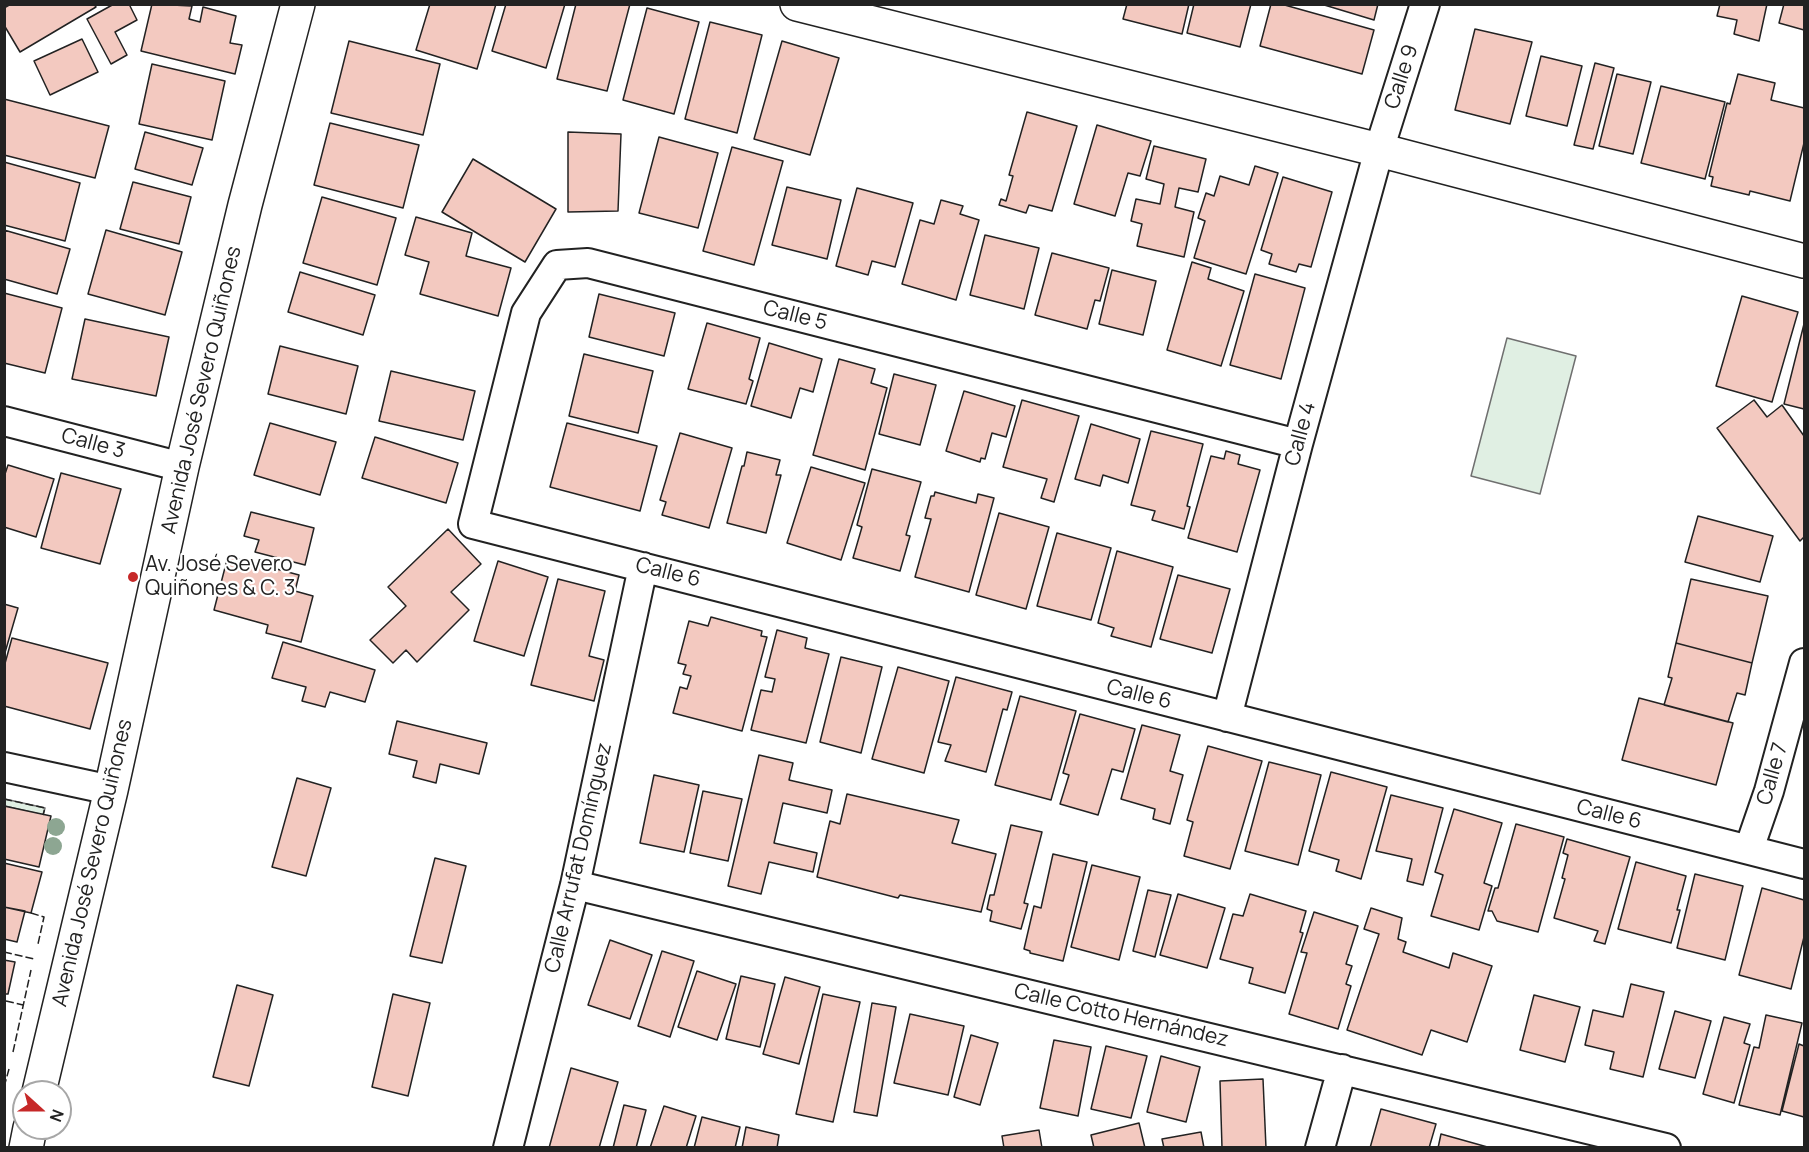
<!DOCTYPE html>
<meta charset="utf-8">
<style>
body{margin:0}
#map{position:relative;width:1809px;height:1152px;overflow:hidden;background:#fff;font-family:Manrope,sans-serif}
canvas{display:block}
.frame{position:absolute;inset:0;border:6px solid #222;pointer-events:none}
.north{position:absolute;left:12px;top:1080px;width:60px;height:60px;box-sizing:border-box;background:#fff;border:2px solid #a7a7a7;border-radius:50%;rotate:111deg;font-size:16px;font-weight:700;line-height:24px;text-align:center;color:#222}
.north::after{content:'';display:block;margin:auto;width:21px;height:27px;background:#c62828;clip-path:polygon(50% 0,100% 100%,50% 72%,0 100%)}
</style>
<div id="map">
<canvas width="1809" height="1152"></canvas>
<div class="frame"></div>
<div class="north">N</div>
</div>
<script>
const c = document.querySelector('canvas').getContext('2d');
c.lineJoin = 'round';
function fill(path, color) { c.fillStyle = color; c.fill(path, 'evenodd'); }
const poly = rows => new Path2D(rows.map(r => 'M' + r).join(''));
function trace(path, color, width, dash) { c.strokeStyle = color; c.lineWidth = width; c.lineCap = dash ? 'butt' : 'round'; c.setLineDash(dash || []); c.stroke(path); }
function label(font, color, halo, rows, align = 'center') {
  c.font = font + ' Manrope,sans-serif'; c.lineWidth = 4.5; c.setLineDash([]); c.textBaseline = 'middle'; c.strokeStyle = halo; c.fillStyle = color; for (const [text, x, y, turn = 0] of rows) {
    c.save(); c.translate(x, y); c.rotate((+turn || 0) * Math.PI / 180); c.textAlign = isNaN(turn) ? turn : align; if (halo) c.strokeText(text, 0, 0); c.fillText(text, 0, 0); c.restore();
  }
}
const green = poly([
 [1507,338,1576,356,1540,494,1471,476,1507,338],
 [5,799,45,808,43,815,5,806,5,799]
]);
const building = poly([
 [11,4,94,4,96,7,20,52,4,25,4,8,11,4],
 [114,4,129,4,137,20,115,32,127,55,111,64,87,19,114,4],
 [152,4,192,6,189,19,200,22,203,7,236,16,230,43,242,45,235,74,141,51,152,4],
 [430,4,496,4,477,69,416,50,430,4],
 [506,4,565,4,546,68,492,51,506,4],
 [576,4,630,4,607,91,557,79,576,4],
 [1127,4,1189,4,1182,34,1123,19,1127,4],
 [1194,4,1251,4,1240,47,1187,33,1194,4],
 [1271,4,1281,4,1374,30,1362,74,1260,46,1271,4],
 [1321,4,1378,4,1374,20,1321,4],
 [1720,4,1767,4,1759,41,1734,34,1737,20,1717,16,1720,4],
 [1784,4,1804,4,1804,30,1779,23,1784,4],
 [647,8,699,22,674,114,623,100,647,8],
 [710,22,762,35,737,133,685,119,710,22],
 [1475,29,1532,42,1510,124,1455,110,1475,29],
 [82,39,98,72,50,95,34,61,82,39],
 [349,41,440,64,423,135,331,113,349,41],
 [782,41,839,58,810,155,754,139,782,41],
 [1541,56,1582,66,1567,126,1526,116,1541,56],
 [1595,63,1614,68,1593,149,1574,145,1595,63],
 [152,64,225,81,212,140,139,124,152,64],
 [1617,74,1651,82,1633,154,1599,146,1617,74],
 [1738,74,1775,83,1771,100,1804,108,1804,143,1790,201,1750,191,1749,195,1711,186,1713,177,1709,176,1727,103,1730,104,1738,74],
 [1661,86,1725,102,1705,179,1641,163,1661,86],
 [4,99,109,126,95,178,4,155,4,99],
 [1027,112,1077,126,1052,211,1029,205,1026,213,999,205,1001,199,1006,201,1013,176,1009,175,1027,112],
 [330,123,419,145,403,208,314,185,330,123],
 [1097,125,1151,141,1140,176,1128,173,1115,216,1074,204,1097,125],
 [145,132,203,148,192,185,135,169,145,132],
 [568,132,621,134,618,211,568,212,568,132],
 [659,137,718,153,698,228,639,213,659,137],
 [1154,146,1206,159,1198,192,1179,188,1175,207,1194,212,1184,257,1137,246,1142,224,1131,221,1136,199,1160,204,1164,184,1146,179,1154,146],
 [732,147,783,161,754,265,703,251,732,147],
 [473,159,556,209,525,262,442,212,473,159],
 [4,162,80,183,65,241,4,225,4,162],
 [1255,166,1278,173,1246,274,1194,258,1205,221,1198,218,1206,193,1214,196,1220,176,1249,185,1255,166],
 [1283,177,1332,192,1311,267,1299,264,1296,272,1269,264,1272,254,1261,250,1283,177],
 [133,182,191,197,179,244,120,229,133,182],
 [787,187,841,200,827,259,772,245,787,187],
 [857,188,913,203,895,267,872,261,868,275,836,266,857,188],
 [322,197,396,218,377,285,303,263,322,197],
 [941,200,963,206,960,214,979,220,956,300,902,284,920,220,934,224,941,200],
 [416,217,472,233,466,256,511,268,498,316,420,294,429,262,405,255,416,217],
 [4,230,70,249,57,294,4,279,4,230],
 [106,230,182,252,165,315,88,294,106,230],
 [985,235,1039,248,1024,309,970,295,985,235],
 [1052,253,1109,268,1100,301,1095,300,1087,329,1035,315,1052,253],
 [1192,262,1211,268,1208,279,1244,291,1221,366,1167,350,1192,262],
 [1112,270,1156,281,1143,335,1099,324,1112,270],
 [300,272,375,295,363,335,288,312,300,272],
 [1255,274,1305,288,1281,379,1230,365,1255,274],
 [4,293,62,308,45,373,4,363,4,293],
 [599,294,675,313,664,356,589,337,599,294],
 [1742,296,1798,312,1772,402,1716,386,1742,296],
 [85,319,169,337,156,396,72,379,85,319],
 [707,323,760,338,749,379,753,381,746,404,688,389,707,323],
 [1804,324,1804,409,1784,404,1804,324],
 [769,343,822,359,813,392,800,388,791,418,751,406,769,343],
 [280,346,358,366,346,414,268,394,280,346],
 [584,354,653,371,638,433,569,416,584,354],
 [839,359,875,369,871,383,887,388,865,470,813,455,839,359],
 [391,371,475,391,463,440,379,421,391,371],
 [894,374,936,385,920,445,879,434,894,374],
 [964,391,1015,406,1006,437,992,433,985,459,981,458,980,462,946,451,964,391],
 [1022,400,1079,416,1054,502,1041,498,1047,479,1003,467,1022,400],
 [1754,400,1767,417,1782,405,1804,436,1804,537,1800,541,1717,428,1754,400],
 [270,423,336,442,320,495,254,475,270,423],
 [567,423,657,446,640,511,550,487,567,423],
 [1091,424,1140,439,1128,483,1103,475,1100,486,1075,479,1091,424],
 [1151,431,1203,444,1187,506,1190,507,1184,529,1152,520,1155,511,1131,505,1151,431],
 [680,433,732,448,709,528,662,515,666,502,660,500,680,433],
 [375,437,458,463,446,503,362,478,375,437],
 [1226,451,1240,455,1238,464,1260,470,1237,552,1188,538,1211,456,1224,459,1226,451],
 [747,452,780,460,776,475,781,475,766,533,727,523,742,466,744,466,747,452],
 [8,465,54,479,36,537,4,527,4,477,8,465],
 [811,467,865,483,841,560,787,543,811,467],
 [872,469,921,482,906,535,910,536,900,571,853,558,862,527,857,525,872,469],
 [61,473,121,489,100,564,41,548,61,473],
 [935,492,976,503,978,494,994,498,969,592,915,577,931,519,925,518,931,496,934,496,935,492],
 [251,512,314,528,305,565,255,552,259,540,244,536,251,512],
 [999,513,1049,527,1026,609,976,595,999,513],
 [1698,516,1773,536,1760,582,1685,562,1698,516],
 [448,529,481,564,451,592,469,610,417,662,406,650,393,663,370,640,406,606,388,587,448,529],
 [1057,533,1111,548,1091,620,1037,606,1057,533],
 [1117,551,1173,567,1151,647,1111,636,1114,628,1098,623,1117,551],
 [228,556,299,575,295,591,313,596,301,642,266,633,268,625,214,610,228,556],
 [498,561,548,577,524,656,474,641,498,561],
 [1178,575,1230,589,1212,653,1160,639,1178,575],
 [558,579,605,591,589,656,604,660,594,701,531,685,558,579],
 [1691,579,1768,596,1752,663,1676,643,1691,579],
 [4,604,18,608,4,656,4,604],
 [711,617,762,631,761,636,767,637,742,731,673,713,680,687,687,689,691,676,683,674,686,665,678,663,689,621,708,626,711,617],
 [777,630,807,638,805,648,829,654,806,743,751,730,761,690,772,692,775,679,765,677,777,630],
 [12,638,108,663,90,729,4,706,4,667,12,638],
 [283,642,375,670,365,702,330,692,325,707,302,701,306,687,272,678,283,642],
 [1676,643,1752,663,1745,695,1737,693,1728,722,1664,705,1672,678,1668,677,1676,643],
 [841,657,882,667,861,753,820,742,841,657],
 [898,667,949,681,924,773,872,759,898,667],
 [956,677,1012,692,1007,710,1003,709,986,772,945,761,951,745,938,742,956,677],
 [1020,696,1076,711,1051,800,995,785,1020,696],
 [1639,698,1733,723,1716,785,1622,760,1639,698],
 [1080,714,1135,729,1123,772,1112,769,1098,815,1060,804,1069,775,1063,773,1080,714],
 [397,721,487,743,479,774,440,764,436,783,413,777,417,761,389,754,397,721],
 [1142,725,1180,735,1170,771,1183,775,1170,824,1153,819,1155,809,1121,799,1142,725],
 [1208,746,1262,761,1230,869,1184,856,1193,822,1187,820,1208,746],
 [759,755,793,763,789,780,832,790,827,813,783,803,774,843,817,853,813,872,769,862,761,894,728,886,759,755],
 [1269,762,1321,775,1298,865,1245,851,1269,762],
 [1331,772,1387,787,1361,879,1336,871,1339,860,1309,851,1331,772],
 [654,775,699,785,684,852,640,843,654,775],
 [297,778,331,788,306,876,272,867,297,778],
 [703,791,742,799,728,861,690,853,703,791],
 [847,794,959,820,952,843,996,854,981,912,900,895,898,898,817,877,830,821,840,824,847,794],
 [1391,795,1443,808,1423,885,1407,881,1412,859,1376,851,1391,795],
 [4,806,51,816,39,867,4,859,4,806],
 [1454,809,1502,823,1484,883,1492,886,1479,930,1431,916,1443,875,1435,872,1454,809],
 [1516,824,1564,837,1538,932,1497,921,1492,911,1488,911,1495,888,1498,888,1516,824],
 [1011,825,1042,832,1024,903,1028,904,1021,929,990,921,992,911,987,909,990,895,994,895,1011,825],
 [1567,839,1630,857,1605,944,1594,941,1598,931,1554,918,1565,879,1562,878,1568,855,1563,853,1567,839],
 [1053,854,1087,862,1063,961,1030,953,1030,951,1024,949,1034,906,1041,908,1053,854],
 [435,858,466,866,442,963,410,956,435,858],
 [1636,862,1686,876,1677,910,1680,910,1671,943,1618,929,1636,862],
 [4,863,42,872,31,913,4,907,4,863],
 [1092,865,1140,877,1119,960,1071,947,1092,865],
 [1695,874,1743,886,1725,960,1677,948,1695,874],
 [1762,888,1804,900,1804,937,1791,989,1739,975,1762,888],
 [1148,890,1171,895,1155,957,1133,951,1148,890],
 [1178,894,1225,908,1207,968,1160,955,1178,894],
 [1250,894,1306,911,1300,932,1303,933,1285,993,1249,983,1253,968,1220,959,1233,914,1243,916,1250,894],
 [4,907,25,911,17,942,4,939,4,907],
 [1371,908,1402,918,1398,939,1406,942,1403,952,1449,968,1453,953,1492,966,1467,1042,1431,1030,1422,1055,1347,1030,1379,934,1364,929,1371,908],
 [1314,912,1358,926,1346,964,1352,966,1346,984,1351,986,1338,1029,1289,1014,1307,953,1301,952,1314,912],
 [610,940,652,955,630,1019,588,1005,610,940],
 [662,951,694,961,670,1037,638,1026,662,951],
 [4,960,15,962,8,994,4,994,4,960],
 [697,971,736,984,717,1040,678,1027,697,971],
 [741,976,775,984,760,1047,726,1039,741,976],
 [785,977,820,987,799,1064,763,1054,785,977],
 [1631,984,1664,992,1643,1077,1610,1069,1614,1052,1585,1045,1593,1010,1623,1017,1631,984],
 [237,985,273,995,249,1086,213,1077,237,985],
 [393,994,430,1003,408,1096,372,1087,393,994],
 [823,994,860,1002,833,1122,796,1114,823,994],
 [1534,995,1580,1007,1565,1062,1520,1050,1534,995],
 [872,1003,896,1007,877,1116,854,1112,872,1003],
 [1675,1011,1711,1021,1695,1078,1659,1069,1675,1011],
 [910,1014,964,1026,948,1095,894,1083,910,1014],
 [1766,1015,1802,1023,1780,1115,1739,1105,1754,1047,1759,1048,1766,1015],
 [1724,1017,1750,1024,1744,1043,1750,1045,1734,1103,1703,1094,1724,1017],
 [971,1035,998,1043,980,1105,954,1097,971,1035],
 [1054,1040,1091,1047,1078,1116,1040,1108,1054,1040],
 [1799,1044,1804,1046,1804,1117,1782,1111,1799,1044],
 [1106,1046,1147,1056,1131,1118,1091,1109,1106,1046],
 [1161,1056,1200,1067,1186,1122,1147,1112,1161,1056],
 [571,1068,618,1082,599,1148,549,1148,571,1068],
 [1263,1079,1266,1148,1222,1148,1220,1081,1263,1079],
 [624,1105,646,1110,636,1148,613,1148,624,1105],
 [664,1106,696,1116,686,1148,650,1148,664,1106],
 [1381,1109,1436,1124,1429,1148,1370,1148,1381,1109],
 [702,1117,740,1127,735,1148,694,1148,702,1117],
 [1139,1123,1145,1148,1094,1148,1091,1135,1139,1123],
 [746,1127,779,1135,777,1148,742,1148,746,1127],
 [1039,1130,1042,1148,1004,1148,1002,1136,1039,1130],
 [1201,1132,1204,1148,1164,1148,1162,1139,1201,1132],
 [1441,1134,1491,1148,1438,1148,1441,1134]
]);
const street = poly([
 [4,421,182,467],
 [1298,444,588,263,557,265,526,313,473,524,1804,864],
 [1227,717,1298,444,1379,150,1425,4],
 [4,767,111,790],
 [1749,849,1769,791,1804,663],
 [575,885,1666,1148],
 [508,1148,575,885,643,567],
 [1320,1148,1342,1069]
]);
const secondary = poly([
 [797,4,1379,150,1804,261],
 [39,1092,111,790,182,467,245,205,298,4],
 [26,1148,30,1128]
]);
const fence = poly([
 [4,799,45,808,43,815],
 [31,913,44,917,38,944],
 [4,952,34,959],
 [6,1001,23,1005],
 [13,1052,31,970],
 [4,1087,9,1069]
]);
const trees = [
 [56,827],
 [53,846]
];
const markers = [
 [133,577,6,"#c62828"]
];
const streetNames = [
 ["Calle 9",1402,77,-72],
 ["Calle 5",795,316,14],
 ["Avenida José Severo Quiñones",202,390,-77],
 ["Calle 4",1301,434,-75],
 ["Calle 3",93,444,15],
 ["Calle 6",668,573,14],
 ["Calle 6",1139,695,14],
 ["Calle 7",1773,774,-74],
 ["Calle 6",1609,815,14],
 ["Calle Arrufat Domínguez",579,858,-77],
 ["Avenida José Severo Quiñones",93,863,-77],
 ["Calle Cotto Hernández",1121,1016,13]
];
const poiNames = [
 ["Av. José Severo",145,565],
 ["Quiñones & C. 3",145,589]
];
fill(green, '#e0efe3');
trace(green, '#6f6f6f', 1.5);
fill(building, '#f3c9c0');
trace(building, '#222', 1.5);
trace(street, '#222', 32);
trace(secondary, '#222', 36);
trace(street, '#fff', 28);
trace(secondary, '#fff', 33);
trace(fence, '#222', 1.5, [8, 3]);
c.fillStyle = '#8da692';
for (const [x, y] of trees) { c.beginPath(); c.arc(x, y, 9, 0, 2 * Math.PI); c.fill(); }
for (const [x, y, r, color] of markers) { const dot = new Path2D(); dot.arc(x, y, r, 0, 2 * Math.PI); c.fillStyle = color; c.fill(dot); trace(dot, '#fff', 2); }
label('21px', '#222', '#fff', streetNames);
label('21px', '#222', '#fff', poiNames, 'left');
</script>
